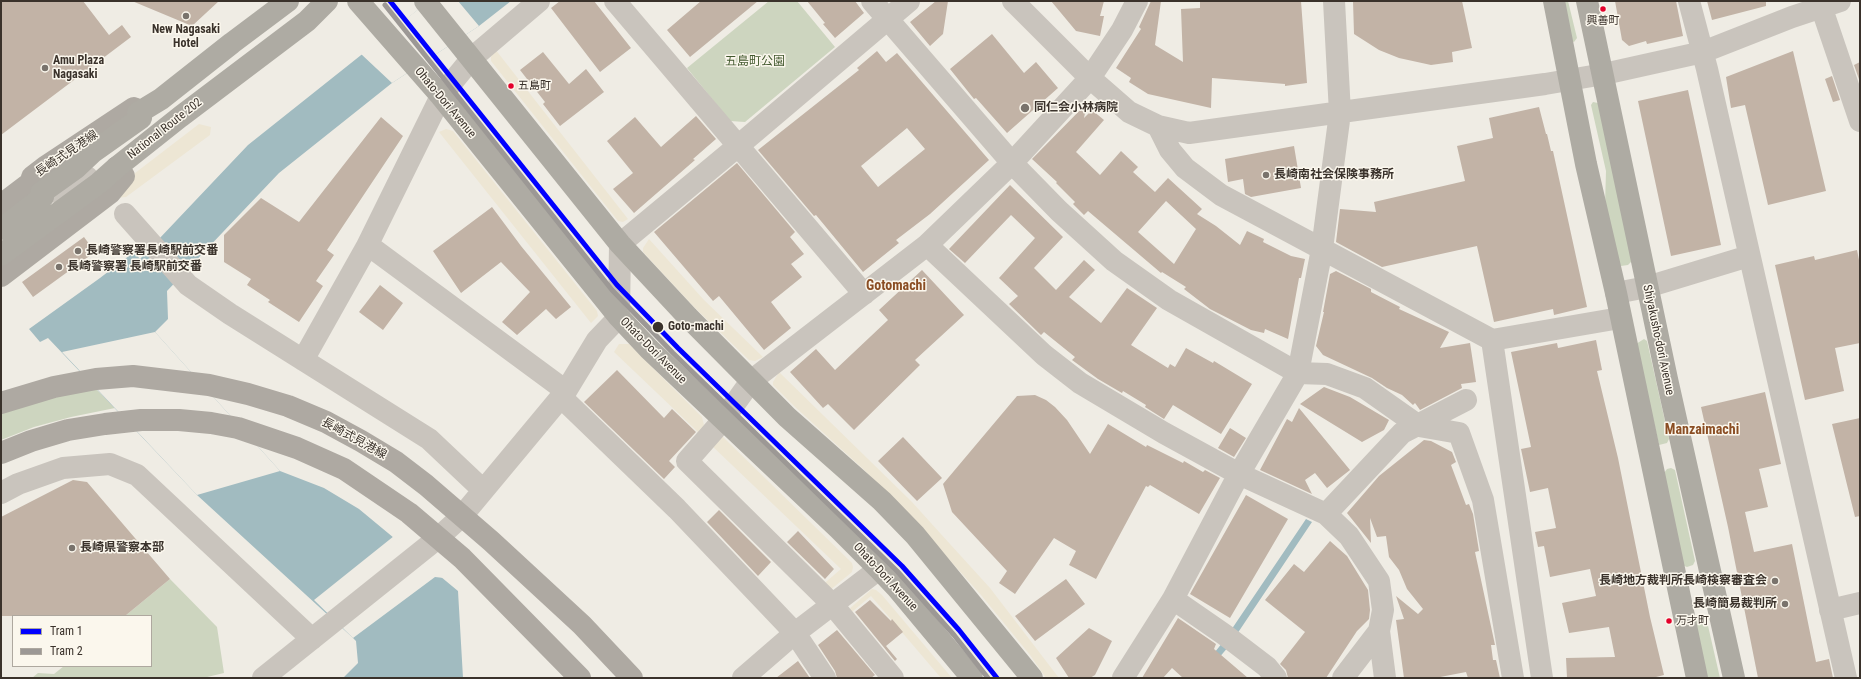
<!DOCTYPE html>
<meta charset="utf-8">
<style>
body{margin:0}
#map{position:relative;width:1861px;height:679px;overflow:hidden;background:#efece4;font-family:"Roboto Condensed",sans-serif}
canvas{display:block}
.frame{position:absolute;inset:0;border:2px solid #3a322b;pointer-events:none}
.legend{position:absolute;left:12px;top:615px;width:140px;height:52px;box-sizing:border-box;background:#fbf7ed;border:1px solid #aea89f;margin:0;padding:5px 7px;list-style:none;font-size:12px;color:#3a322b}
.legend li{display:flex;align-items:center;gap:8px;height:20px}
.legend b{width:20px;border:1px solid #aea89f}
</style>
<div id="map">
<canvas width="1861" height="679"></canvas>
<div class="frame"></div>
<ul class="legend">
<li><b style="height:5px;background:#00f"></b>Tram 1</li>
<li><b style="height:5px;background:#9c9895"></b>Tram 2</li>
</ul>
</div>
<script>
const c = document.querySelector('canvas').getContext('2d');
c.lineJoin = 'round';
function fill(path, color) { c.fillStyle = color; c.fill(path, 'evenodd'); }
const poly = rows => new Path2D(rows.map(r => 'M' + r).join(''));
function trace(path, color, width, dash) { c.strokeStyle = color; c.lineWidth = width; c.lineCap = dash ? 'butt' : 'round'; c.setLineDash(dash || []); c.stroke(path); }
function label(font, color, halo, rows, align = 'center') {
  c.font = font + ' "Roboto Condensed","Noto Sans JP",sans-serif'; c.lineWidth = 3; c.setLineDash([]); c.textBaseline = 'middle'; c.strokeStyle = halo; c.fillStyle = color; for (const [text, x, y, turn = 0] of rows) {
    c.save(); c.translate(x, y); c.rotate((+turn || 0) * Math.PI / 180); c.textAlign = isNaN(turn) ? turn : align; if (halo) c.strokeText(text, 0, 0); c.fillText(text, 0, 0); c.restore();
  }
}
const green = poly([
 [769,1,797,1,835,47,745,122,730,121,687,68],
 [1561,1,1568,1,1577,38,1574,42,1569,40],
 [1593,102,1598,103,1632,261,1628,265,1621,266,1618,264,1605,206,1606,171,1591,105],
 [1644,339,1647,341,1669,439,1667,443,1659,445,1636,344],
 [94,387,115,408,71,417,34,427,1,440,1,412],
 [1671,468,1675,470,1695,561,1693,565,1687,567,1682,565,1664,473,1667,469],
 [170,579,217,627,224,673,203,678,32,678,38,673,54,674,64,666,151,666,151,616,125,616],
 [1700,616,1706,617,1720,678,1706,678,1694,623]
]);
const plaza = poly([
 [495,49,628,219,623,222,618,221,491,61,491,57],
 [199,124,211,127,210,135,126,197,116,198,126,180],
 [446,129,453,131,597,311,598,316,591,323,439,132],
 [649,239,704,300,763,357,755,361,749,360,694,307,643,252,643,248],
 [619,344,629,344,702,417,704,425,698,432,614,352],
 [779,372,912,502,940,533,990,588,1059,678,1046,678,1030,655,981,595,902,507,861,467,794,406,773,385,773,382],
 [718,437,723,437,852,563,853,567,852,572,829,591,820,587,841,569,710,444],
 [872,589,876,590,882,595,952,678,941,678,871,596,847,616,848,610]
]);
const water = poly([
 [429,1,511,1,479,26,392,83,279,173,167,291,168,319,155,332,280,471,324,488,359,509,458,591,463,678,343,678,358,663,356,641,353,638,197,495,48,338,40,342,29,329,100,278,134,252,140,259,248,145],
 [1306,519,1312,522,1229,646,1202,678,1194,678,1223,642]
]);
const pier = poly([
 [429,1,458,1,479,26,392,83,361,54],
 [155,332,280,471,197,495,62,352],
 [394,536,444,578,435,577,353,638,314,600]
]);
const building = poly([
 [1,1,83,1,109,35,122,25,131,37,1,135],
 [132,1,219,1,192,26],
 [560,1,594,1,631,48,600,72,551,8],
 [701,1,758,1,690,57,667,30],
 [807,1,855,1,864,13,835,38,823,24,825,23],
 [936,1,948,1,943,34,930,46,910,22],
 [1051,1,1104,1,1100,16,1104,16,1100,36,1076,31],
 [1151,1,1161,1,1155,45,1183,62,1181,9,1200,8,1200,1,1301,1,1307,83,1285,86,1285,84,1212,78,1211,108,1148,94,1129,82,1131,78,1116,68,1141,29,1139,27],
 [1353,1,1462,1,1472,48,1452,52,1453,62,1431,65,1399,58,1379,50,1354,34],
 [1615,1,1676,1,1683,36,1647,44,1646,41,1629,46,1622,40],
 [1707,1,1766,1,1766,6,1712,20],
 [992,34,1024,73,1036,62,1058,88,1007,133,976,98,974,99,950,69],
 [877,51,886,62,897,53,989,160,930,214,896,240,899,243,863,272,816,215,814,216,758,150,859,70,857,68],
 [907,128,925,149,878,187,861,166],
 [1793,51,1826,191,1768,205,1745,105,1731,108,1726,77],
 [543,52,569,84,586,69,604,92,560,126,543,104,545,102,520,70],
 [1860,62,1860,82,1854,65],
 [1832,76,1840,100,1833,102,1825,79],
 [1688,90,1721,245,1671,256,1638,101],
 [1087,103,1084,118,1092,110,1104,120,1076,152,1100,175,1121,151,1138,167,1133,172,1155,192,1168,178,1202,209,1197,214,1216,226,1240,245,1247,231,1264,239,1263,242,1291,256,1305,259,1301,278,1299,278,1288,339,1265,329,1264,333,1251,330,1210,309,1184,289,1186,287,1162,272,1161,273,1088,211,1084,215,1073,204,1075,202,1056,183,1057,182,1032,159],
 [1166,201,1196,229,1174,264,1138,232],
 [1539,107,1546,134,1547,134,1551,151,1553,151,1587,307,1554,315,1553,309,1494,322,1477,246,1382,267,1336,242,1340,209,1376,212,1374,202,1465,181,1457,146,1493,138,1489,118],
 [696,116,716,139,693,159,695,160,634,213,613,189,633,173,607,141,635,117,661,147],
 [381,117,403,136,327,250,334,255,316,281,323,286,299,322,268,302,270,300,247,285,251,279,224,262,224,235,261,198,299,222],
 [1294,146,1301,188,1251,197,1245,194,1243,179,1228,182,1225,159],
 [737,163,795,232,790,237,804,254,791,264,802,277,771,302,791,328,764,350,719,296,713,301,654,232],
 [1010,185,1063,237,1034,268,1056,290,1084,260,1095,270,1069,297,1101,323,1127,288,1157,308,1131,345,1168,368,1170,364,1175,367,1186,348,1213,363,1214,361,1252,384,1221,434,1173,405,1164,419,1145,407,1146,405,1123,391,1122,393,1098,379,1072,360,1075,357,1044,332,1041,335,1009,304,1018,296,999,278,1035,238,1011,215,965,263,949,249],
 [492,207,521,246,571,307,556,319,546,309,517,335,502,322,530,292,501,262,461,293,433,251],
 [84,237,95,252,33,297,22,282],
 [1857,250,1860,265,1860,343,1835,348,1844,391,1805,400,1775,265,1814,256,1815,260],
 [922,270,964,315,915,360,920,365,854,430,828,404,823,408,790,372,816,349,835,370,888,320,879,310],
 [1336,271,1371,289,1371,292,1400,307,1399,309,1449,332,1440,348,1470,343,1476,382,1461,384,1462,388,1420,410,1415,403,1413,405,1402,395,1387,388,1372,378,1323,355,1316,346,1324,312,1323,312,1330,274],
 [380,285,403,303,383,330,359,312],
 [1596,340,1602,370,1597,371,1618,458,1650,617,1664,675,1652,678,1567,678,1566,658,1615,657,1609,627,1569,633,1562,603,1596,596,1590,569,1550,577,1544,546,1538,547,1535,532,1556,528,1548,488,1530,492,1521,449,1531,447,1511,352,1557,343,1558,348],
 [617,370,664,418,672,409,696,432,669,461,675,467,664,479,584,402],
 [1324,387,1350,397,1389,420,1384,430,1362,442,1300,404],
 [1765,392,1781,464,1759,469,1768,507,1745,512,1754,552,1792,544,1816,662,1829,659,1833,678,1758,678,1728,527,1701,407],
 [1035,395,1046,400,1055,407,1067,420,1090,454,1108,424,1146,447,1147,445,1183,463,1184,461,1203,472,1205,470,1220,478,1199,514,1150,485,1148,487,1146,486,1096,579,1069,565,1076,551,1054,538,1015,594,999,583,1007,571,952,512,943,484,1017,396],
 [1299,408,1350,470,1327,488,1315,473,1305,480,1312,494,1260,470,1287,419,1292,422],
 [1860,418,1860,516,1855,517,1832,424],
 [1230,428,1246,438,1234,457,1218,448],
 [903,437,942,478,917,501,878,461],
 [1424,440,1431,441,1452,452,1456,462,1451,465,1466,505,1469,504,1473,514,1479,551,1475,552,1495,645,1491,645,1493,660,1496,660,1500,678,1468,678,1466,672,1435,678,1404,678,1396,620,1404,619,1396,596,1418,614,1423,609,1407,589,1399,570,1389,557,1386,536,1377,537,1370,518,1371,543,1347,513,1379,476],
 [73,480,87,482,170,579,125,616,1,616,1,517],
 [1246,495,1288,519,1230,618,1190,594],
 [719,510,771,562,758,576,707,522],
 [798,531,834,569,825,579,787,542],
 [1330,541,1347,556,1368,590,1370,610,1369,619,1357,631,1326,678,1288,678,1286,670,1280,664,1305,632,1265,600,1294,564,1304,572],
 [1066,579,1085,604,1035,641,1015,616],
 [870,600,891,621,892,619,903,632,886,646,897,659,895,661,855,612],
 [1178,618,1216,644,1214,649,1248,678,1183,678,1172,668,1163,678,1142,678],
 [1089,628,1112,641,1095,675,1090,678,1069,678,1056,658],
 [837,630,875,675,871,678,837,678,835,671,818,645],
 [798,661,810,678,776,678]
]);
const minor = poly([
 [615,1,864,294],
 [872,1,1012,163,1059,211,1114,261,1169,300,1298,373,1327,374,1365,388,1419,426,1459,433,1483,500,1513,678],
 [1013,1,1090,78,1129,112,1158,126,1189,133,1545,84,1604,74,1703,52,1792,17,1840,1],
 [1689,1,1707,69,1846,678],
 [1821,6,1860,121],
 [1158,126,1170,150,1185,168,1221,195,1492,340,1620,318],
 [56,192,77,178,87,177],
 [125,214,188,285,230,314,429,439,483,490],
 [368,245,566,391],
 [927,245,1044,355,1080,383,1164,433,1239,474,1326,514,1349,536,1379,581,1383,610,1379,631,1343,678],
 [1616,293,1647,287,1749,256],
 [1492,340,1542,678],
 [303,360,366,248,441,96,472,58,539,1],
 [561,397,677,509,795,633,825,678],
 [1,493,18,484,63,468,110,464,137,475,312,639],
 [1326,514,1402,433,1466,400],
 [1173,599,1225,635,1267,667,1276,678],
 [1830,610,1860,603],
 [1379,631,1385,678],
 [263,678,438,538,462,516,566,391,597,340,619,317,620,244,738,146,909,1],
 [743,678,795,633,879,569],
 [893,678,832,604,687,461,723,420,751,381,927,245,1012,163,1090,78,1122,30,1137,1],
 [1123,678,1173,599,1239,474,1298,373,1322,249,1340,113,1334,1]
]);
const major = poly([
 [1,205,34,180,32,177,45,167,134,108,138,113],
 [1,276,110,193,124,176,117,167],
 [1,403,54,387,96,379,133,376,209,385,248,394,288,406,326,422,361,441,396,462,426,485,491,541,582,625,632,678],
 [1,453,31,441,68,430,105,424,141,420,179,420,211,423,238,428,297,448,344,469,409,513,462,558,580,678]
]);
const highway = poly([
 [358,1,441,96,619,317,649,349,838,528,879,569,897,588,972,678],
 [425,1,620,244,688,317,787,417,882,501,915,535,1032,678],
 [1554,1,1586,164,1616,293,1697,678],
 [1587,1,1667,379,1734,678],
 [1,229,43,197,41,193,76,168,93,152,141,118,138,113,161,99,232,43,288,1],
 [1,255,99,183,117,167,180,117,307,21,327,1]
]);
const tram1 = poly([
 [390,1,617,285,678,348,902,566,959,630,997,678]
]);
const tram2 = poly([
 [385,5,612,290,673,353,897,571,954,635,988,678]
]);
const markers = [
 [1603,9,3.5,"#e4002b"],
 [186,16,4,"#79736c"],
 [45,68,4,"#79736c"],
 [511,86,3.5,"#e4002b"],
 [1025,108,5,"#79736c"],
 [1266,175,4,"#79736c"],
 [78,251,4,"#79736c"],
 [59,267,4,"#79736c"],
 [658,327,6,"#3a322b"],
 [72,548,4,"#79736c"],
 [1775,581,4,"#79736c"],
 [1785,604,4,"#79736c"],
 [1669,621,3.5,"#e4002b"]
];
const busNames = [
 ["興善町",1603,21,"center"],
 ["五島町",518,86],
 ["万才町",1676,621]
];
const poiNames = [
 ["New Nagasaki",186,30,"center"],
 ["Hotel",186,44,"center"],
 ["Amu Plaza",53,61],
 ["Nagasaki",53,75],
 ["同仁会小林病院",1034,108],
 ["長崎南社会保険事務所",1274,175],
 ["長崎警察署長崎駅前交番",86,251],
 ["長崎警察署 長崎駅前交番",67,267],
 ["長崎県警察本部",80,548],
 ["長崎地方裁判所長崎検察審査会",1767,581,"right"],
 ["長崎簡易裁判所",1777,604,"right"]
];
const parkNames = [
 ["五島町公園",755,62]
];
const streetNames = [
 ["Ohato-Dori Avenue",445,103,50],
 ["National Route 202",165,129,-38],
 ["長崎式見港線",67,154,-34],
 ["Shiyakusho-dori Avenue",1658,340,78],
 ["Ohato-Dori Avenue",653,351,45],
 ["長崎式見港線",354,439,29],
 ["Ohato-Dori Avenue",885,577,47]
];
const stopNames = [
 ["Goto-machi",668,327]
];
const quarterNames = [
 ["Gotomachi",896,286],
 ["Manzaimachi",1702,430]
];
fill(green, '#cdd5bf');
fill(plaza, '#ede6d4');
fill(water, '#a1bbc0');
fill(pier, '#efece4');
fill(building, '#c2b3a6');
trace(minor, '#c9c4bd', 22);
trace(major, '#aea9a2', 22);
trace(highway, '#aeaba3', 22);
trace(tram1, '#00f', 5);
trace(tram2, '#9c9895', 5);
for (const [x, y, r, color] of markers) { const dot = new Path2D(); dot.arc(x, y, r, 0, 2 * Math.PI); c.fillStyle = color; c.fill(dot); trace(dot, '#fbf7ed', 1.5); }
label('11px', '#3a322b', '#fbf7ed', busNames, 'left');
label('bold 12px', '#3a322b', '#fbf7ed', poiNames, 'left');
label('12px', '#42592e', '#fbf7ed', parkNames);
label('12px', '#3a322b', '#fbf7ed', streetNames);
label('bold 12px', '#3a322b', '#fbf7ed', stopNames, 'left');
label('bold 14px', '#8a4d23', '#fbf7ed', quarterNames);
</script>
